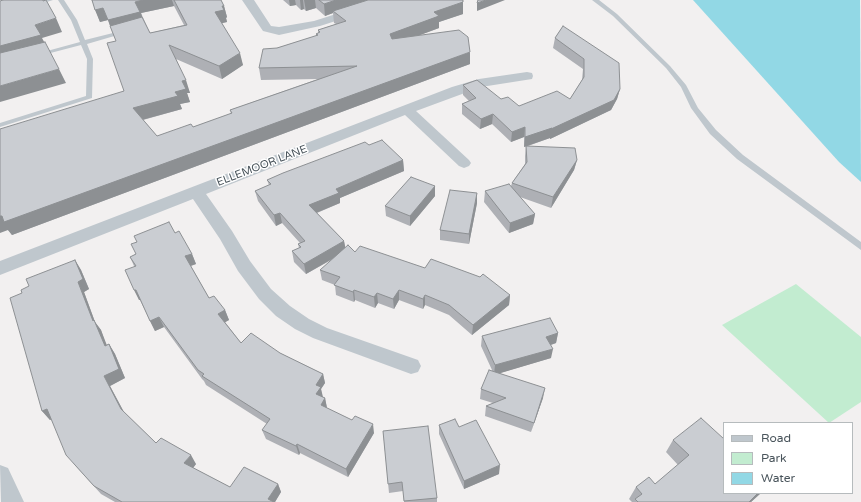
<!DOCTYPE html>
<style>
body{margin:0}
#map{position:relative;width:861px;height:502px;overflow:hidden;background:#f2f0f0;font-family:"Varela Round",sans-serif}
canvas{display:block}
.legend{position:absolute;left:723px;top:422px;width:130px;height:72px;box-sizing:border-box;background:#fff;border:1px solid #b6bbbd;margin:0;padding:5px 7px;list-style:none;font-size:12px;color:#49545b}
.legend li{display:flex;align-items:center;gap:8px;height:20px}
.legend b{width:20px;border:1px solid #b6bbbd}
</style>
<div id="map">
<canvas width="861" height="502"></canvas>
<ul class="legend">
<li><b style="height:5px;background:#bfc7cd"></b>Road</li>
<li><b style="height:11px;background:#c2ecd0"></b>Park</li>
<li><b style="height:11px;background:#92d8e5"></b>Water</li>
</ul>
</div>
<script>
const c = document.querySelector('canvas').getContext('2d');
c.lineJoin = 'round';
function fill(path, color) { c.fillStyle = color; c.fill(path, 'evenodd'); }
const poly = rows => new Path2D(rows.map(r => 'M' + r).join(''));
function trace(path, color, width, dash) { c.strokeStyle = color; c.lineWidth = width; c.lineCap = dash ? 'butt' : 'round'; c.setLineDash(dash || []); c.stroke(path); }
function label(font, color, halo, rows, align = 'center') {
  c.font = font + ' "Varela Round",sans-serif'; c.lineWidth = 3; c.setLineDash([]); c.textBaseline = 'middle'; c.strokeStyle = halo; c.fillStyle = color; for (const [text, x, y, turn = 0] of rows) {
    c.save(); c.translate(x, y); c.rotate((+turn || 0) * Math.PI / 180); c.textAlign = isNaN(turn) ? turn : align; if (halo) c.strokeText(text, 0, 0); c.fillText(text, 0, 0); c.restore();
  }
}
const green = poly([
 [796,284,861,337,861,402,829,423,722,325]
]);
const water = poly([
 [693,0,860,0,861,182,839,162]
]);
const lane = poly([
 [43,0,53,0,34,6,31,4,43,0],
 [58,0,64,0,77,20,85,40,125,30,128,32,87,44,93,59,92,98,0,127,0,123,86,96,87,59,81,45,39,56,36,54,80,42,71,20,58,0],
 [592,0,599,0,617,14,670,66,686,85,698,108,716,130,743,155,861,242,861,250,737,159,710,134,691,108,681,87,666,68,613,16,592,0]
]);
const street = poly([
 [242,0,254,0,271,26,279,27,314,21,380,0,397,0,395,2,320,26,279,35,263,31,242,0],
 [527,72,532,73,533,76,532,79,481,87,416,111,469,160,471,163,469,166,464,168,459,166,405,115,206,194,232,231,250,261,271,289,290,306,309,319,327,328,418,360,421,366,418,372,411,374,313,338,295,329,276,316,259,299,238,271,220,239,193,199,0,275,0,261,452,87,479,79,527,72],
 [0,465,8,468,24,502,1,502,0,465]
]);
const wall = poly([
 [92,0,221,0,224,6,227,17,226,18,227,22,222,23,243,65,222,79,176,59,190,93,187,93,190,102,180,104,182,109,143,120,157,136,193,127,231,114,230,110,318,79,261,80,259,68,277,48,316,36,316,34,318,33,318,30,336,24,334,23,333,13,325,16,316,8,306,11,304,9,301,10,296,5,290,6,283,0,463,0,463,14,439,22,439,28,417,36,470,64,12,235,8,230,124,91,116,41,108,20,100,22],
 [174,6,184,25,150,33,141,13],
 [563,26,620,89,617,99,611,110,550,139,550,138,528,146,577,160,574,170,551,208,520,197,535,214,533,224,509,233,484,202,485,191,511,186,512,183,525,164,525,156,526,146,524,147,524,137,511,142,492,124,480,129,462,114,462,104,469,101,463,95,463,85,519,106,570,99,582,80,583,69,553,48,555,38],
 [369,145,403,160,404,171,340,198,340,203,317,213,344,241,345,247,355,252,510,295,509,305,472,335,449,315,425,305,423,309,399,300,394,309,378,303,375,308,355,300,354,302,336,295,335,285,322,280,320,270,333,259,306,274,294,262,292,251,299,248,298,244,300,243,282,223,276,226,258,201,255,191,269,185,267,180],
 [435,186,435,196,410,226,386,216,385,206],
 [477,193,477,203,469,244,440,240,440,230],
 [175,233,192,254,196,264,191,266,209,298,225,310,229,320,225,322,241,343,280,353,323,374,325,383,321,389,322,397,325,398,327,408,374,433,348,477,300,453,299,455,266,439,262,430,267,424,206,385,204,381,202,379,164,327,155,331,140,300,139,300,134,266,130,257],
 [75,260,81,270,89,289,84,292,95,322,101,330,106,345,109,344,115,354,125,378,110,386,124,412,156,443,196,464,193,468,230,487,278,484,281,492,275,502,115,502,101,494,74,464,51,419,50,420,42,411,22,293,29,286],
 [558,333,556,343,551,345,551,358,500,373,543,398,531,432,485,416,486,406,493,403,480,399,481,389,492,370,481,346,482,336],
 [439,425,459,427,499,474,464,489,439,434],
 [383,431,437,498,437,502,404,502,403,491,389,493],
 [673,440,761,493,751,502,632,502,629,499,636,487,655,484,678,465,666,452]
]);
const shadedWall = poly([
 [143,0,172,0,174,6,141,13,144,24,110,26,112,32,108,20,135,2],
 [289,0,295,0,296,5,290,6],
 [300,0,303,0,304,9,301,10],
 [304,0,315,0,316,8,306,11],
 [336,0,375,0,333,11,333,13,325,16,324,4],
 [486,0,505,0,477,11,477,3],
 [463,2,463,14,439,22,439,28,391,46,390,34,434,12],
 [222,6,224,6,227,17,226,18,227,22,218,24,215,12],
 [103,8,108,20,100,22,95,10],
 [56,18,62,32,42,38,48,49,0,61,0,46,35,25],
 [470,52,470,64,12,235,8,230,0,233,0,216],
 [240,53,243,65,222,79,219,66],
 [59,69,66,83,0,102,0,86],
 [186,80,190,93,187,93,190,102,180,104,182,109,138,121,133,108,175,92,182,81],
 [620,89,617,99,611,110,550,139,550,138,524,147,525,137],
 [493,114,492,124,480,129,481,119],
 [525,127,524,137,511,142,512,132],
 [403,160,404,171,340,198,340,203,311,215,309,205,336,189],
 [577,160,574,170,551,208,553,197],
 [435,186,435,196,410,226,410,216],
 [477,193,477,203,469,244,469,234],
 [280,213,282,223,276,226,274,215],
 [535,214,533,224,509,233,510,223],
 [344,241,346,251,306,274,304,264],
 [192,254,196,264,190,266,185,256],
 [75,260,81,270,89,289,84,292,95,322,101,330,111,356,105,346,93,321,78,282],
 [134,290,136,290,141,300,139,300],
 [354,290,355,300,354,302,353,292],
 [399,290,399,300,394,309,393,299],
 [377,293,378,303,375,308,374,297],
 [425,295,425,305,423,309,423,299],
 [510,295,509,305,472,335,473,325],
 [225,310,229,320,222,324,218,314],
 [159,317,164,327,155,331,150,321],
 [558,333,556,343,544,347,546,337],
 [109,344,115,354,125,378,110,386,127,418,121,409,104,376],
 [553,349,551,358,494,375,495,365],
 [323,374,325,383,321,389,323,397,318,403,316,394,316,385],
 [545,388,543,398,531,432,534,423],
 [325,398,327,408,323,414,321,405],
 [47,409,55,418,50,420,42,411],
 [373,424,374,433,348,477,346,469],
 [297,444,300,453,299,455,296,446],
 [191,455,196,464,190,472,184,463],
 [500,465,499,474,464,489,464,481],
 [278,484,281,492,275,502,270,502,268,499],
 [758,493,761,493,751,502,749,502]
]);
const building = poly([
 [3,0,43,0,43,1,46,0,56,18,35,25,41,35,0,46,0,1,3,0],
 [92,0,143,0,135,2,140,12,108,20,103,8,95,10,92,0],
 [174,0,221,0,224,6,222,6,224,10,215,12,240,53,219,66,169,45,186,80,182,81,186,89,175,92,178,96,133,108,157,136,191,124,193,127,232,113,230,110,357,66,259,68,263,49,277,48,318,35,316,34,320,32,318,30,346,21,333,11,368,0,463,0,463,2,434,12,439,16,390,34,392,39,459,30,468,37,470,52,4,222,2,216,0,216,0,129,124,91,107,43,116,41,110,26,142,17,150,33,187,25,174,0],
 [319,0,336,0,324,4,319,0],
 [478,0,486,0,477,3,478,0],
 [563,26,619,63,620,89,614,100,551,129,552,128,525,137,525,127,512,132,493,114,481,119,462,104,476,98,463,85,477,80,501,99,508,97,519,106,557,91,570,99,584,77,584,59,555,38,563,26],
 [45,42,59,69,0,86,0,53,45,42],
 [382,140,403,160,336,189,339,193,309,205,344,241,304,264,292,251,301,247,298,244,305,241,280,213,274,215,255,191,271,184,267,180,283,173,365,142,369,145,382,140],
 [526,146,575,148,577,160,553,197,512,183,527,162,526,146],
 [411,177,435,186,410,216,385,206,411,177],
 [509,184,535,214,510,223,485,191,509,184],
 [450,190,477,193,469,234,440,230,450,190],
 [169,222,175,233,179,231,192,254,185,256,209,298,214,296,225,310,218,314,241,343,251,333,280,353,323,374,316,385,321,387,316,394,325,398,321,405,352,420,355,416,373,424,346,469,297,444,296,446,262,430,270,419,202,376,204,374,198,370,159,317,150,321,136,290,134,290,125,270,136,266,130,257,136,254,131,244,137,242,134,236,169,222],
 [348,245,355,252,360,246,425,268,431,259,480,277,483,274,510,295,473,325,449,305,425,295,423,299,399,290,393,299,377,293,374,297,354,290,353,292,334,285,340,277,320,270,348,245],
 [75,260,83,279,78,282,93,321,94,320,105,346,109,344,119,369,104,376,121,409,156,443,161,438,191,455,184,463,230,487,244,467,278,484,268,499,274,502,122,502,94,486,66,455,47,409,42,411,10,298,22,293,21,290,29,286,26,279,75,260],
 [550,318,558,333,546,337,553,349,495,365,482,336,550,318],
 [489,370,545,388,534,423,486,406,506,398,481,389,489,370],
 [701,418,724,439,724,493,758,493,749,502,638,502,635,499,642,494,636,487,649,477,655,484,689,455,673,440,701,418],
 [455,419,459,427,476,420,500,465,464,481,439,425,455,419],
 [428,426,437,498,404,501,402,482,388,484,383,431,428,426]
]);
const streetNames = [
 ["ELLEMOOR LANE",262,166,-21]
];
fill(green, '#c2ecd0');
fill(water, '#92d8e5');
fill(lane, '#bfc7cd');
fill(street, '#bfc7cd');
fill(wall, '#aeb0b5');
fill(shadedWall, '#8d9093');
fill(building, '#cacdd2');
trace(building, '#8d9093', 1);
label('11px', '#49545b', '#fff', streetNames);
</script>
